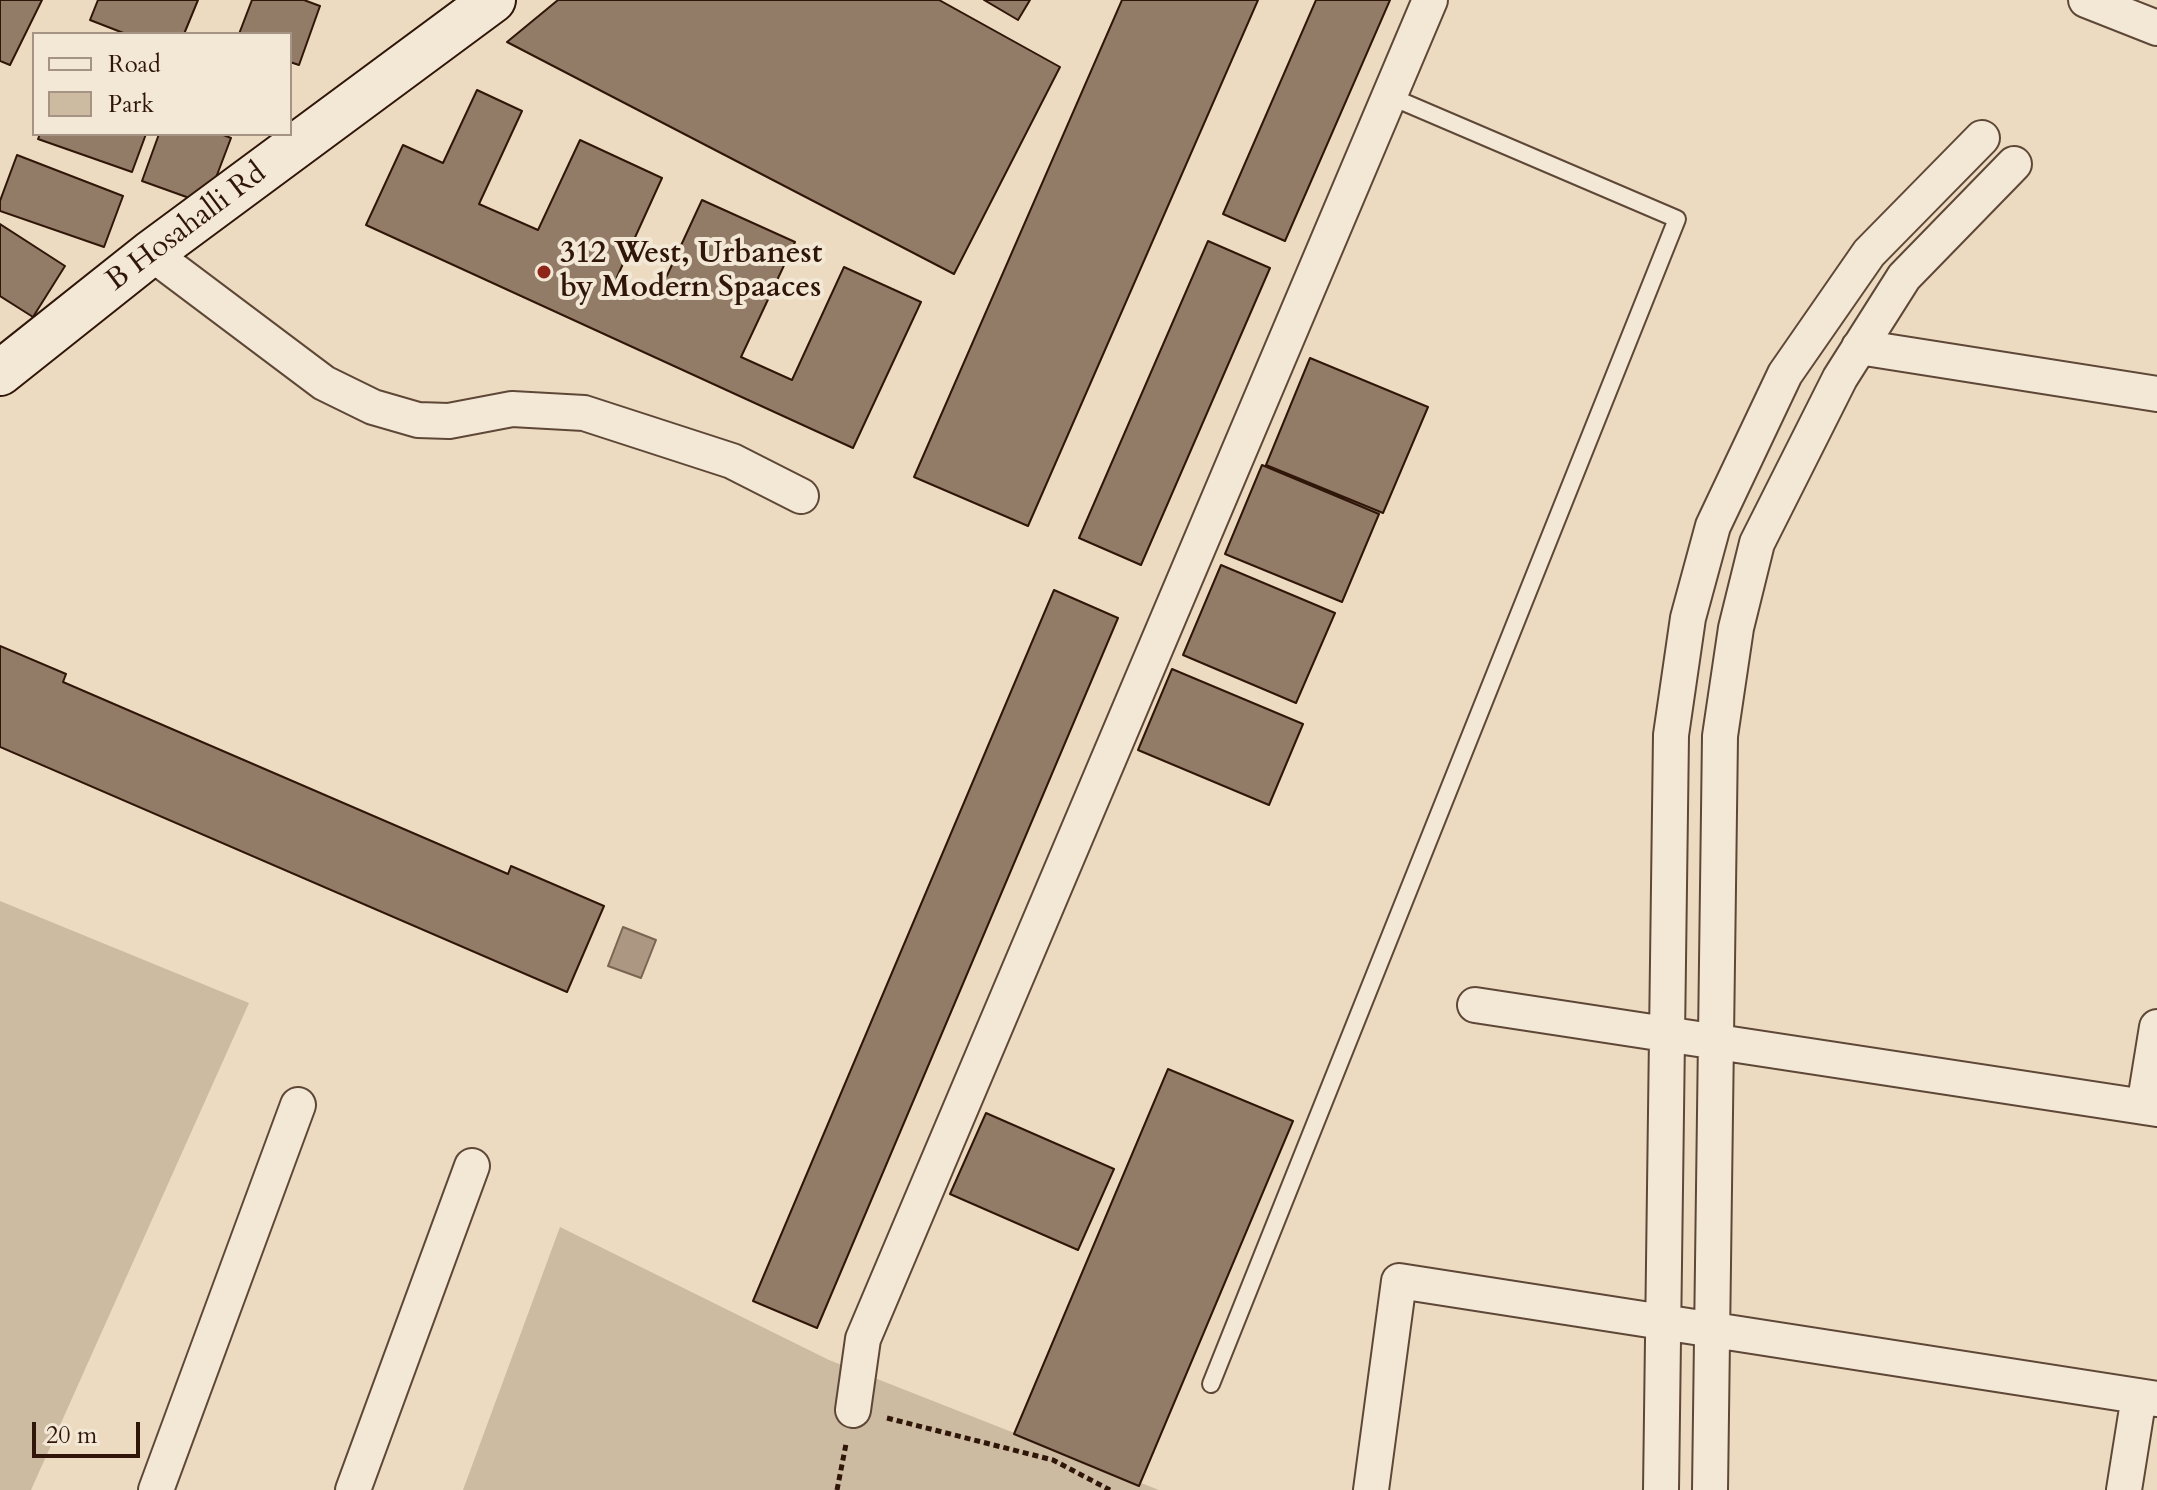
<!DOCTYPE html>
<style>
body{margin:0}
#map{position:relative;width:2157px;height:1490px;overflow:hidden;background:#ecdbc0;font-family:Cardo,serif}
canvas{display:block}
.legend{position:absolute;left:32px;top:32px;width:260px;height:104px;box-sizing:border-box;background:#f3e8d6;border:2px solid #a59484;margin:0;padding:10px 14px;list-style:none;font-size:24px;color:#301609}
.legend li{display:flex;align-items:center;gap:16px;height:40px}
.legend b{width:40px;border:2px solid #a59484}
.scale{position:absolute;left:32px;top:1422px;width:108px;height:36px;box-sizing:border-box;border:4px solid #301609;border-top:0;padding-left:10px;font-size:24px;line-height:28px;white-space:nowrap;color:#301609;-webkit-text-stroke:6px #f3e8d6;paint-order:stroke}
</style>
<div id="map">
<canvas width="2157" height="1490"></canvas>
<ul class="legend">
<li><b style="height:10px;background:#f3e8d6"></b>Road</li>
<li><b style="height:22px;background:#ccbaa1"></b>Park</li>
</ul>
<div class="scale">20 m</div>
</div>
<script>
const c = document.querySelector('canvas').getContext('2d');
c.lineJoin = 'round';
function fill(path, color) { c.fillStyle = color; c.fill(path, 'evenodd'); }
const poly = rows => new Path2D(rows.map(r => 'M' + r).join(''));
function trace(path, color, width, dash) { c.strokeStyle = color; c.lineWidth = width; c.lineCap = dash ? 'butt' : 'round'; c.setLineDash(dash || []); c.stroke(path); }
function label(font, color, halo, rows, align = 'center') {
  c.font = font + ' Cardo,serif'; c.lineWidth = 8; c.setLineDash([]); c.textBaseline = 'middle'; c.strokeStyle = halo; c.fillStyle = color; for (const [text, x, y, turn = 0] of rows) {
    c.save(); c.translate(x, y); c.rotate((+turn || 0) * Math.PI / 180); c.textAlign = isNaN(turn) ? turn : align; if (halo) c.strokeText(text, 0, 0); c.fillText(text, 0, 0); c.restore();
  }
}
const green = poly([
 [0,901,249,1003,31,1490,0,1490],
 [560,1227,829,1360,1159,1490,463,1490]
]);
const water = poly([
 [623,927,656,940,641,978,608,966,623,927]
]);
const building = poly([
 [0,0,42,0,10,65,0,61,0,0],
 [98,0,198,0,184,34,126,34,90,20,98,0],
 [252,0,304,0,320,6,299,65,290,62,290,34,239,34,252,0],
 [558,0,939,0,1060,67,954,274,507,42,558,0],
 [984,0,1030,0,1018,20,984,0],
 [1122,0,1258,0,1028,526,914,477,1122,0],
 [1316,0,1390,0,1285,241,1223,214,1316,0],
 [477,90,522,111,479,204,538,230,580,140,662,178,617,277,658,295,702,200,795,242,741,357,792,380,844,267,921,302,853,448,366,225,403,145,443,163,477,90],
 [40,134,146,134,132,172,38,139,40,134],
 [159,134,221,134,231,138,206,204,142,181,159,134],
 [17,155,123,196,104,247,0,211,0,201,17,155],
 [0,224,65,266,33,317,0,296,0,224],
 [1208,241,1270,268,1141,565,1079,538,1208,241],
 [1310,358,1428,407,1383,513,1266,465,1310,358],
 [1262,465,1379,514,1342,602,1225,554,1262,465],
 [1221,565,1335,613,1296,703,1183,655,1221,565],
 [1054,590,1118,618,817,1328,753,1301,1054,590],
 [0,646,66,674,63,682,508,874,511,866,604,906,567,992,0,747,0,646],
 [1172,669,1303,724,1269,805,1138,750,1172,669],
 [1168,1069,1293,1121,1139,1486,1014,1434,1168,1069],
 [986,1113,1114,1169,1078,1250,950,1194,986,1113]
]);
const path = poly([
 [887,1418,1053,1460,1110,1490],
 [837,1490,846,1444]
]);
const lane = poly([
 [1211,1384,1677,219,1387,95]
]);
const street = poly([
 [2086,0,2157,28],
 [151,253,324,383,373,407,418,420,449,421,512,409,584,413,732,461,801,496],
 [1859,347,2157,394],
 [1475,1005,2157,1109],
 [2144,1107,2157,1027],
 [853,1410,863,1339,1430,0],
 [156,1490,298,1105],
 [353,1490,472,1166],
 [1371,1490,1399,1281,2157,1399],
 [1661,1490,1671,735,1688,618,1713,526,1785,374,1869,253,1982,138],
 [1710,1490,1720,736,1736,628,1757,543,1840,378,1904,277,2014,164],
 [2124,1490,2139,1396]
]);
const secondary = poly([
 [0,373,151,253,493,0]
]);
const markers = [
 [544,272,8,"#8f2418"]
];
const streetNames = [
 ["B Hosahalli Rd",187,228,-37]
];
const poiNames = [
 ["312 West, Urbanest",560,255],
 ["by Modern Spaaces",560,289]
];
fill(green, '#ccbaa1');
fill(water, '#ac9882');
trace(water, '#7a6452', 2);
fill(building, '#927c68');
trace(building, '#301609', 2);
trace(lane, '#5f4737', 20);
trace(street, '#5f4737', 38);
trace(secondary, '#301609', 48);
trace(path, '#301609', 5, [6, 4]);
trace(lane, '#f3e8d6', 16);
trace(street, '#f3e8d6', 34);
trace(secondary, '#f3e8d6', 44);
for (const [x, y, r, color] of markers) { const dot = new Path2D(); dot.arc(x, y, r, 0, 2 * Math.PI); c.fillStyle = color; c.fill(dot); trace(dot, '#f3e8d6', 3); }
label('30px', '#301609', '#f3e8d6', streetNames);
label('bold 30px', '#301609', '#f3e8d6', poiNames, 'left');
</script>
